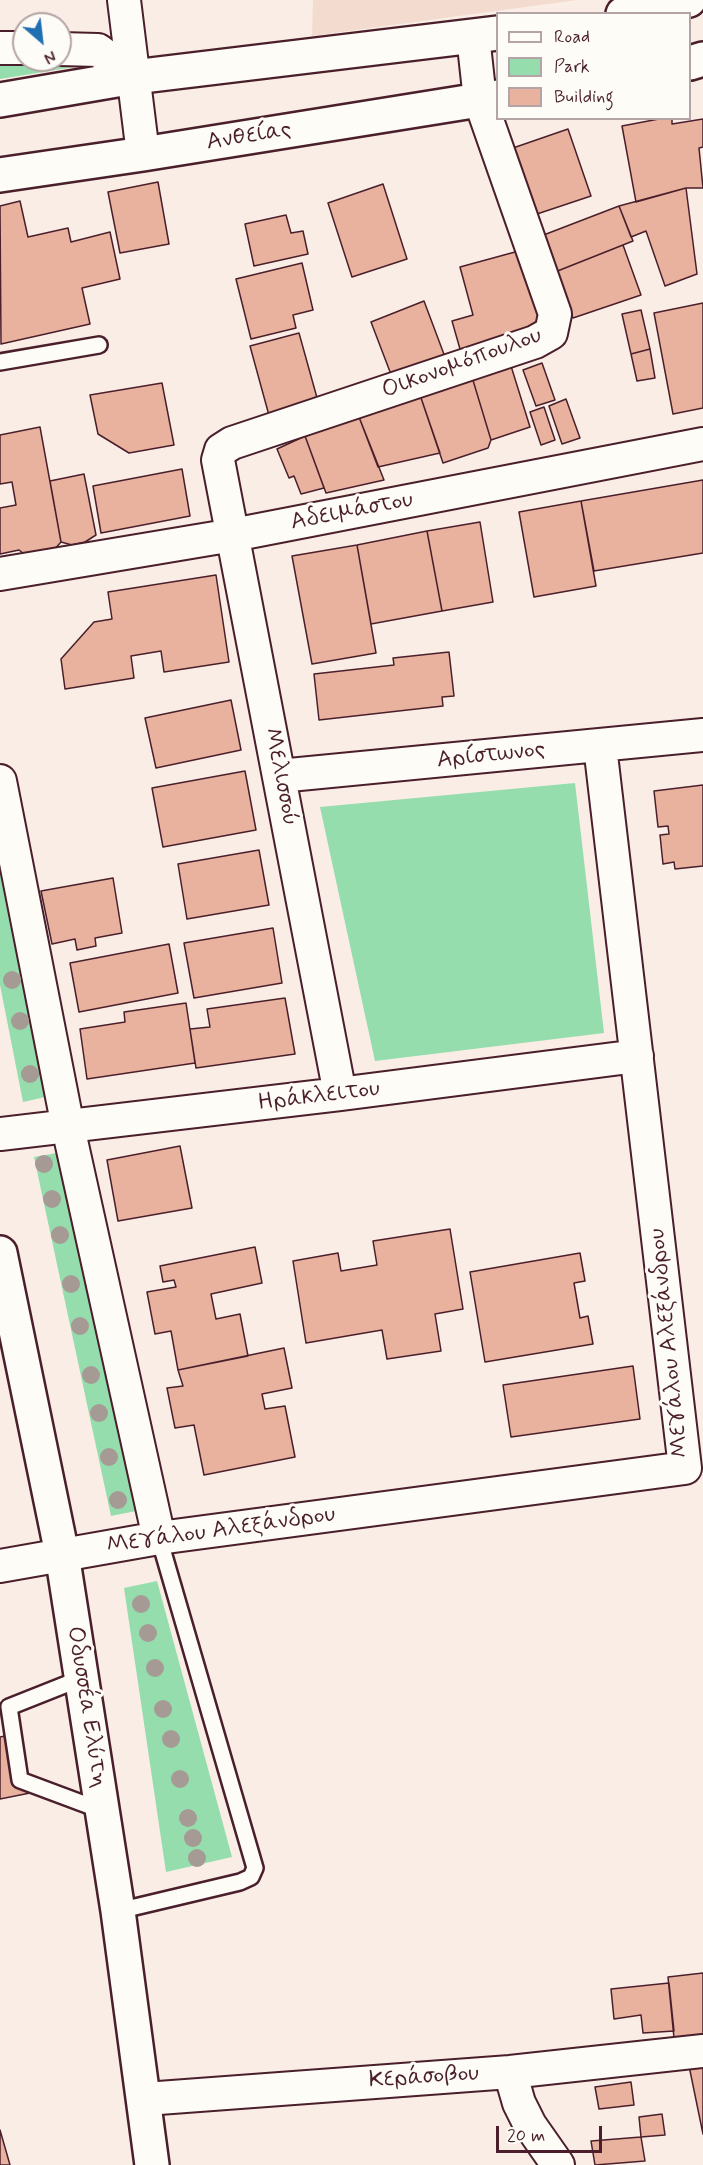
<!DOCTYPE html>
<meta charset="utf-8">
<style>
body{margin:0}
#map{position:relative;width:703px;height:2165px;overflow:hidden;background:#f9ede5;font-family:Mynerve,sans-serif}
canvas{display:block}
.legend{position:absolute;left:496px;top:12px;width:195px;height:108px;box-sizing:border-box;background:#fdfcf7;border:2px solid #b5a4a5;margin:0;padding:8px 10px;list-style:none;font-size:18px;color:#4a1f2b}
.legend li{display:flex;align-items:center;gap:12px;height:30px}
.legend b{width:30px;border:2px solid #b5a4a5}
.north{position:absolute;left:12px;top:12px;width:60px;height:60px;box-sizing:border-box;background:#fdfcf7;border:2px solid #b5a4a5;border-radius:50%;rotate:152deg;font-size:16px;font-weight:700;line-height:24px;text-align:center;color:#4a1f2b}
.north::after{content:'';display:block;margin:auto;width:21px;height:27px;background:#1f6fb2;clip-path:polygon(50% 0,100% 100%,50% 72%,0 100%)}
.scale{position:absolute;left:496px;top:2126px;width:106px;height:27px;box-sizing:border-box;border:3px solid #4a1f2b;border-top:0;padding-left:8px;font-size:18px;line-height:21px;white-space:nowrap;color:#4a1f2b;-webkit-text-stroke:4px #fdfcf7;paint-order:stroke}
</style>
<div id="map">
<canvas width="703" height="2165"></canvas>
<ul class="legend">
<li><b style="height:8px;background:#fdfcf7"></b>Road</li>
<li><b style="height:16px;background:#95ddac"></b>Park</li>
<li><b style="height:16px;background:#e9b29f"></b>Building</li>
</ul>
<div class="north">N</div>
<div class="scale">20 m</div>
</div>
<script>
const c = document.querySelector('canvas').getContext('2d');
c.lineJoin = 'round';
function fill(path, color) { c.fillStyle = color; c.fill(path, 'evenodd'); }
const poly = rows => new Path2D(rows.map(r => 'M' + r).join(''));
function trace(path, color, width, dash) { c.strokeStyle = color; c.lineWidth = width; c.lineCap = dash ? 'butt' : 'round'; c.setLineDash(dash || []); c.stroke(path); }
function label(font, color, halo, rows, align = 'center') {
  c.font = font + ' Mynerve,sans-serif'; c.lineWidth = 6; c.setLineDash([]); c.textBaseline = 'middle'; c.strokeStyle = halo; c.fillStyle = color; for (const [text, x, y, turn = 0] of rows) {
    c.save(); c.translate(x, y); c.rotate((+turn || 0) * Math.PI / 180); c.textAlign = isNaN(turn) ? turn : align; if (halo) c.strokeText(text, 0, 0); c.fillText(text, 0, 0); c.restore();
  }
}
const built = poly([
 [313,0,577,0,312,36]
]);
const green = poly([
 [0,65,80,66,0,79],
 [575,783,604,1033,375,1061,320,807],
 [0,866,45,1097,23,1102,0,985],
 [57,1153,136,1511,111,1516,34,1157],
 [157,1581,232,1857,166,1872,124,1588]
]);
const building = poly([
 [664,118,672,118,672,124,703,119,703,147,699,148,703,188,686,188,636,202,622,126,664,118],
 [568,129,591,196,537,214,513,148,568,129],
 [158,182,169,244,120,253,108,192,158,182],
 [383,184,407,259,352,277,328,203,383,184],
 [686,188,697,274,665,286,646,231,631,237,619,206,686,188],
 [20,201,28,237,68,228,71,242,110,232,120,279,82,288,90,324,1,344,0,206,20,201],
 [619,206,633,241,555,272,541,236,619,206],
 [286,215,291,233,303,231,308,254,254,266,245,224,286,215],
 [623,245,641,295,573,318,555,272,623,245],
 [526,249,548,332,462,356,452,321,473,315,460,267,526,249],
 [302,263,313,310,293,315,296,328,251,339,236,279,302,263],
 [424,301,445,357,392,377,371,322,424,301],
 [703,303,703,408,673,414,654,313,703,303],
 [641,310,650,349,631,354,622,314,641,310],
 [299,333,319,405,270,419,250,346,299,333],
 [650,349,655,378,637,381,631,354,650,349],
 [542,363,555,400,536,406,523,370,542,363],
 [511,366,530,427,491,440,472,377,511,366],
 [472,377,491,440,488,448,443,463,419,392,472,377],
 [162,383,174,445,129,453,98,434,90,395,162,383],
 [419,392,440,453,378,467,359,417,419,392],
 [566,399,580,438,562,444,549,406,566,399],
 [544,407,555,440,541,445,530,412,544,407],
 [359,417,384,480,326,493,305,436,359,417],
 [40,427,61,542,53,551,28,557,19,550,0,554,0,508,16,505,12,482,0,484,0,435,40,427],
 [305,436,324,488,301,494,294,476,289,478,277,449,305,436],
 [182,469,190,516,101,533,93,486,182,469],
 [84,474,96,535,85,542,72,545,61,542,50,481,84,474],
 [703,480,703,553,594,571,581,501,703,480],
 [581,501,596,586,534,597,519,512,581,501],
 [480,522,493,602,442,611,427,531,480,522],
 [427,531,442,611,371,624,357,545,427,531],
 [357,545,376,653,312,664,292,556,357,545],
 [216,575,229,662,164,672,161,651,131,656,134,678,65,689,61,659,94,622,112,619,108,592,216,575],
 [449,652,454,696,442,697,443,706,319,720,314,674,394,665,393,658,449,652],
 [231,700,241,750,156,768,145,718,231,700],
 [245,771,256,830,163,847,152,788,245,771],
 [703,785,703,866,675,869,674,862,663,864,660,835,669,834,668,826,658,827,654,791,703,785],
 [259,850,269,905,187,919,178,864,259,850],
 [113,878,122,933,95,938,96,946,77,950,75,939,52,944,41,891,113,878],
 [273,928,282,983,194,998,184,943,273,928],
 [169,944,178,993,79,1012,70,963,169,944],
 [285,998,295,1054,196,1068,190,1029,210,1027,207,1009,285,998],
 [186,1003,195,1063,87,1079,80,1029,125,1022,124,1012,186,1003],
 [180,1146,192,1208,118,1221,107,1160,180,1146],
 [450,1229,463,1309,435,1314,441,1351,387,1359,382,1330,306,1343,293,1261,338,1253,341,1271,377,1265,373,1241,450,1229],
 [255,1247,262,1283,211,1294,216,1319,240,1314,248,1356,178,1370,171,1331,155,1334,147,1292,176,1287,174,1280,163,1282,160,1266,255,1247],
 [580,1253,585,1281,574,1283,580,1318,588,1316,593,1344,485,1362,470,1272,580,1253],
 [284,1348,292,1388,262,1394,265,1409,285,1406,295,1457,204,1475,194,1425,175,1428,167,1388,183,1386,178,1370,284,1348],
 [633,1366,640,1419,511,1437,503,1385,633,1366],
 [19,1733,30,1793,0,1799,0,1737,19,1733],
 [703,1973,703,2036,674,2038,668,1977,703,1973],
 [669,1983,674,2031,643,2033,641,2015,614,2019,611,1989,669,1983],
 [703,2060,703,2134,688,2061,703,2060],
 [631,2082,634,2105,599,2109,595,2087,631,2082],
 [662,2114,665,2135,641,2137,639,2117,662,2114],
 [0,2130,10,2165,0,2165,0,2130],
 [641,2137,645,2161,595,2165,591,2141,641,2137]
]);
const lane = poly([
 [0,362,99,345],
 [82,1678,9,1707,20,1780,103,1811],
 [118,1911,240,1882,251,1877,255,1868,159,1538]
]);
const street = poly([
 [124,0,143,154],
 [0,48,24,48],
 [60,49,98,50,134,77],
 [0,574,233,535,703,444],
 [279,776,703,735],
 [0,781,68,1127,159,1538],
 [340,1094,218,460,221,450,232,443,535,342,551,333,555,314,480,100,473,36],
 [0,1134,340,1094,637,1056],
 [0,1566,159,1538,685,1468,600,746],
 [510,2072,519,2103,530,2125,558,2165],
 [145,2099,510,2072,703,2051]
]);
const secondary = poly([
 [623,14,660,8,689,0],
 [690,63,703,59],
 [0,100,134,77,498,33],
 [0,175,143,154,498,97],
 [0,1253,62,1554,118,1911,152,2165]
]);
const trees = [
 [12,980],
 [20,1021],
 [30,1074],
 [44,1164],
 [52,1199],
 [60,1235],
 [71,1284],
 [80,1326],
 [91,1375],
 [99,1413],
 [109,1457],
 [118,1500],
 [141,1604],
 [148,1633],
 [155,1668],
 [163,1709],
 [171,1739],
 [180,1779],
 [188,1818],
 [193,1838],
 [197,1858]
];
const streetNames = [
 ["Ανθείας",249,137,-9],
 ["Οικονομόπουλου",462,364,-20],
 ["Αδειμάστου",352,512,-11],
 ["Αρίστωνος",491,756,-6],
 ["Μελισσού",280,777,79],
 ["Ηράκλειτου",319,1097,-7],
 ["Μεγάλου Αλεξάνδρου",670,1343,-96],
 ["Μεγάλου Αλεξάνδρου",221,1531,-8],
 ["Οδυσσέα Ελύτη",86,1707,81],
 ["Κεράσοβου",424,2078,-4]
];
fill(built, '#f4dbd0');
fill(green, '#95ddac');
fill(building, '#e9b29f');
trace(building, '#4a1f2b', 1.5);
trace(lane, '#4a1f2b', 20);
trace(street, '#4a1f2b', 36);
trace(secondary, '#4a1f2b', 38);
trace(lane, '#fdfcf7', 15);
trace(street, '#fdfcf7', 32);
trace(secondary, '#fdfcf7', 33);
c.fillStyle = '#a59b94';
for (const [x, y] of trees) { c.beginPath(); c.arc(x, y, 9, 0, 2 * Math.PI); c.fill(); }
label('24px', '#4a1f2b', '#fdfcf7', streetNames);
</script>
